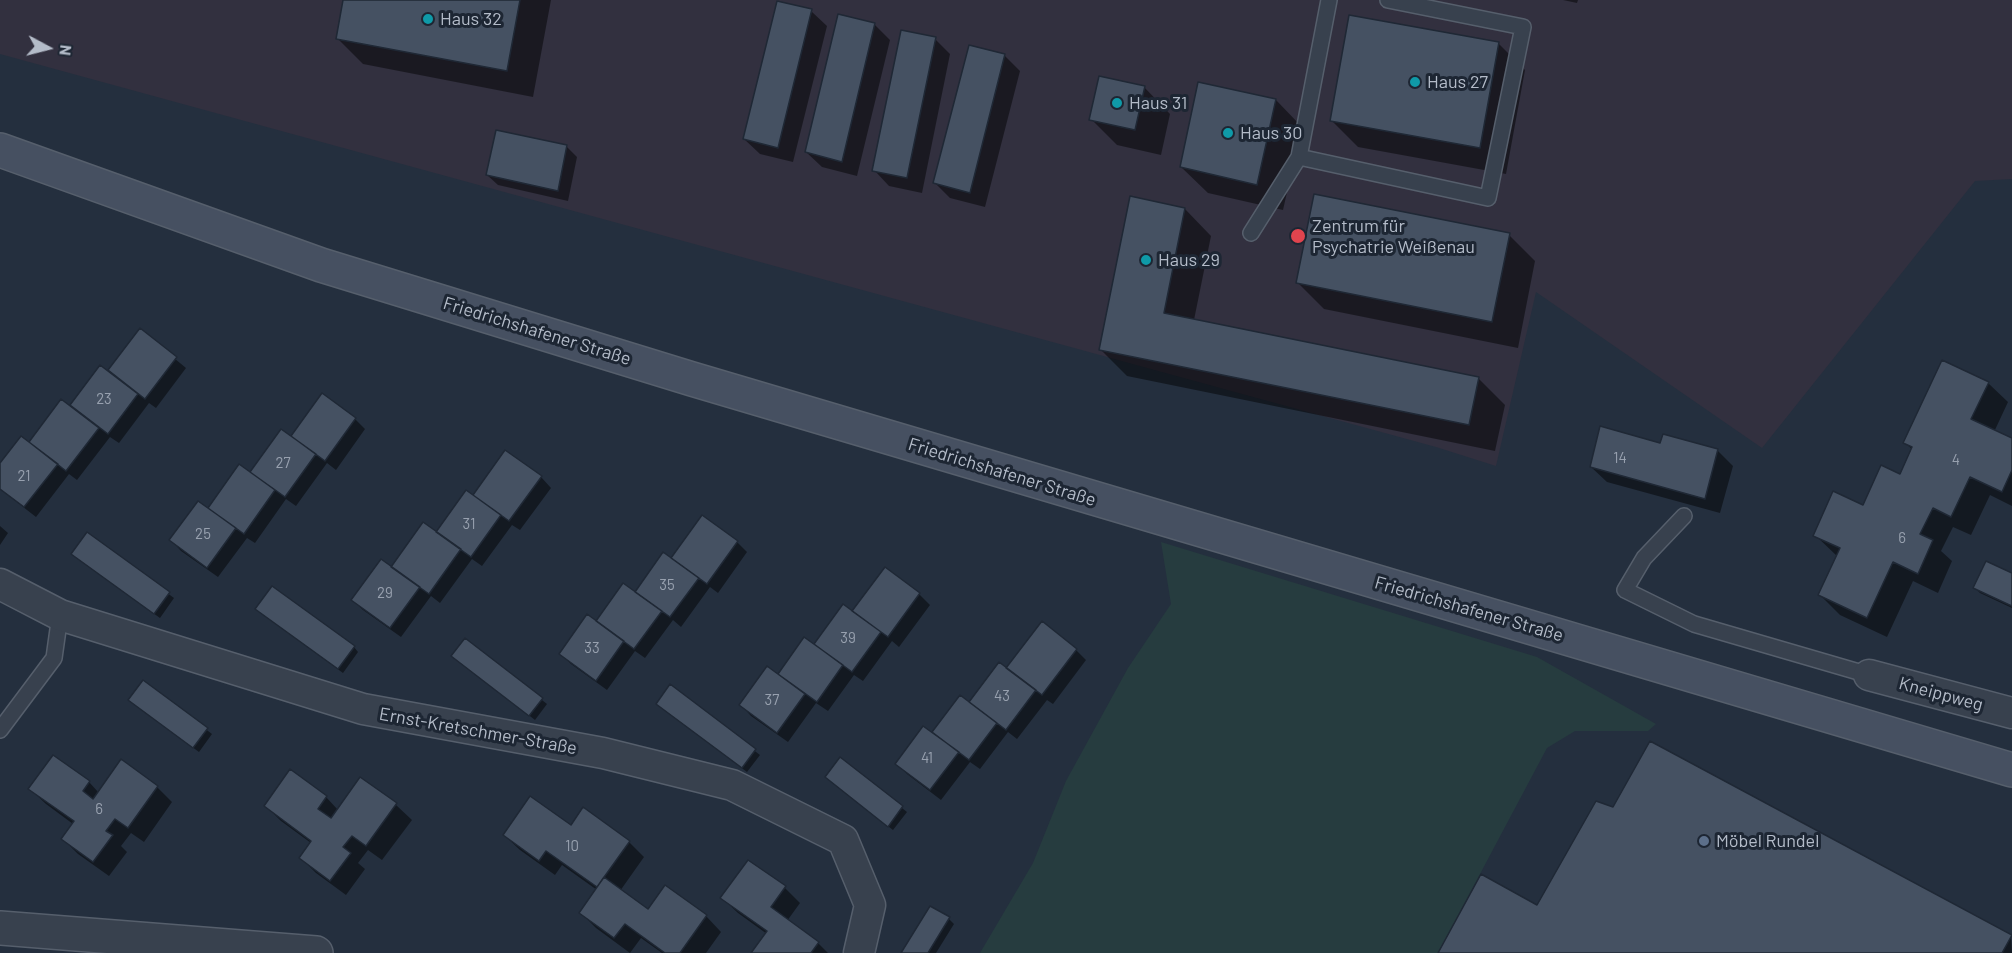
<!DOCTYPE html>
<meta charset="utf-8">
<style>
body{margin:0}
#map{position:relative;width:2012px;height:953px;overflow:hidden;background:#242f3e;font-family:Barlow,sans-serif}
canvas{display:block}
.north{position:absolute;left:18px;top:18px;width:60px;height:60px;-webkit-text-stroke:4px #1d2633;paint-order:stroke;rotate:97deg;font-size:16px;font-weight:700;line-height:24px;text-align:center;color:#b4bcc9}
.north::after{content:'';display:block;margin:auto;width:21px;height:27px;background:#b4bcc9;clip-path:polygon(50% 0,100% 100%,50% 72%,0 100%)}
</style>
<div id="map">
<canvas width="2012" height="953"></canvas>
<div class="north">N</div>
</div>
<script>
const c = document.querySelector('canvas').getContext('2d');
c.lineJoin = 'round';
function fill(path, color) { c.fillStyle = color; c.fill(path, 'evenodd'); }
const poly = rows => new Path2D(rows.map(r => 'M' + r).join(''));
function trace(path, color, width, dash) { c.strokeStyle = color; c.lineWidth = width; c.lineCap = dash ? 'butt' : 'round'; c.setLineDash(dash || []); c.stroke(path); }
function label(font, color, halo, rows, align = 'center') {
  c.font = font + ' Barlow,sans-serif'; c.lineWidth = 6; c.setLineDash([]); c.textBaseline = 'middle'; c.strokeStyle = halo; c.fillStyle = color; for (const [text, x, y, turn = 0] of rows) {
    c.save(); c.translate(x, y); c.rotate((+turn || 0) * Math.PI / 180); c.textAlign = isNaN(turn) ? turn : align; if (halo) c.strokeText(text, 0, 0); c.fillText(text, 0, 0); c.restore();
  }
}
const medical = poly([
 [0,0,2012,0,2012,179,1975,181,1762,448,1536,292,1496,466,1436,447,0,54]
]);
const green = poly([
 [1161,542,1537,657,1656,724,1648,731,1575,731,1547,748,1438,953,980,953,1033,863,1066,781,1128,668,1171,604]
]);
const shadow = poly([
 [344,0,551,0,533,97,363,64,337,38],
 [1563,0,1578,0,1577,3],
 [811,11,827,26,793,162,760,154,744,139],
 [839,16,875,25,890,40,857,176,822,167,806,152],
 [935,39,950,54,922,193,889,186,874,170],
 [1499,44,1525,70,1506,174,1358,147,1331,120],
 [970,47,1005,56,1020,71,985,207,950,198,935,183],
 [1144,87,1170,114,1161,155,1117,145,1091,119],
 [1276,100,1302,127,1283,210,1208,193,1181,167],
 [567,147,577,157,568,201,498,185,487,175],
 [1185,209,1211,236,1194,320,1478,378,1505,405,1495,451,1127,376,1101,350],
 [1509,235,1535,261,1518,348,1324,309,1298,283],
 [140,330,186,368,156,408,149,403,119,443,110,437,77,480,69,474,36,517,0,489,0,466,29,444,62,401,70,407,101,367,108,372],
 [1988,383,2008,402,1994,432,2012,440,2012,506,1990,495,1971,535,1953,527,1941,551,1952,561,1938,593,1913,581,1887,637,1840,615,1820,595,1838,557,1815,535,1864,507,1901,476,1913,450,1905,443],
 [322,395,355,419,365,429,336,470,327,463,296,506,286,499,255,543,247,538,218,577,181,551,171,540,208,510,240,466,250,474,291,438],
 [1664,436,1718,451,1733,466,1720,513,1607,482,1591,467,1662,444],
 [541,477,551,488,520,530,512,525,482,566,472,559,440,603,431,596,401,637,363,610,353,600,436,534,473,498],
 [0,526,8,533,0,545],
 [87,534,174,598,160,618,78,559],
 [737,542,747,552,718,593,710,587,681,627,673,620,645,658,635,651,607,690,571,664,561,654,596,623,635,594,671,560],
 [885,569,919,594,930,605,899,647,892,641,863,681,854,675,828,711,816,703,788,742,751,716,741,705,778,676,805,639,814,647,843,606,853,613],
 [2012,575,2012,608,1980,593,1975,588],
 [262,614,354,647,358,652,343,673],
 [465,640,547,704,535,720,453,656],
 [1076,650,1086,660,1053,704,1047,700,1017,739,1008,732,980,769,970,762,941,800,907,774,897,763,933,735,961,697,969,704,1007,670],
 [143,682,212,734,199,752,135,705],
 [671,687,760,755,747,772,663,709],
 [840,759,907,812,893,830,831,782],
 [291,772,326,797,338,810,361,779,396,805,412,820,382,860,368,850,358,863,365,869,346,895,316,873,301,858,311,843,281,821,266,806],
 [89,782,99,793,157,787,172,802,144,842,131,833,121,846,127,852,109,876,78,854,63,839,73,824,46,804,30,789],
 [571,827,629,842,644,857,620,891,648,911,666,888,706,916,721,932,706,953,662,953,641,938,630,953,596,928,580,912,597,890,562,865,555,875,520,850,504,835],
 [785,888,800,903,787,921,818,943,828,953,753,953,767,934,738,913,722,898],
 [1538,907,2011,937,2012,953,1440,953],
 [949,919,954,924,936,953,903,953]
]);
const building = poly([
 [343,0,520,0,507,71,336,39,343,0],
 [777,1,812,9,778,148,743,139,777,1],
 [838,14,875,23,842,162,805,152,838,14],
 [1349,15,1499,42,1480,148,1330,121,1349,15],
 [901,30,936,37,907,178,872,171,901,30],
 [969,45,1005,54,970,193,933,183,969,45],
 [1099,76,1145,86,1135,130,1089,120,1099,76],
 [1198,82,1276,99,1257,185,1180,167,1198,82],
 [496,130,567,145,558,191,486,175,496,130],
 [1314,194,1510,233,1492,322,1296,283,1314,194],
 [1130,196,1185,208,1164,313,1479,377,1469,425,1099,350,1130,196],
 [140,328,177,357,145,399,108,370,140,328],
 [1942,360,1989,382,1971,419,2012,438,2012,470,2002,492,1970,477,1951,517,1933,508,1920,534,1933,540,1918,574,1893,562,1867,618,1818,595,1840,548,1813,536,1833,491,1863,505,1881,465,1900,474,1912,447,1903,443,1942,360],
 [100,365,138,394,108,434,70,405,100,365],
 [322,393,356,418,325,461,291,436,322,393],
 [61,399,99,428,66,471,29,442,61,399],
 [1600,426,1660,443,1663,434,1718,449,1705,499,1590,467,1600,426],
 [281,429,316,454,285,497,250,472,281,429],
 [21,436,58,464,24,507,0,489,0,463,21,436],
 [505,450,542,476,509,521,473,495,505,450],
 [239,464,275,490,244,534,208,508,239,464],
 [466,490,501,515,471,557,436,532,466,490],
 [198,501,236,528,207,568,169,540,198,501],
 [702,515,738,541,707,584,671,558,702,515],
 [423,522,461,549,429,594,391,567,423,522],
 [87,532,170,592,154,614,71,554,87,532],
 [663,552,699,578,670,617,635,592,663,552],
 [381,559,420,587,390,628,351,600,381,559],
 [1986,561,2012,573,2012,606,1973,588,1986,561],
 [885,567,920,593,888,637,852,611,885,567],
 [623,583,662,611,634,649,596,621,623,583],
 [272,586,355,646,338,669,255,609,272,586],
 [843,604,881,632,852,672,814,644,843,604],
 [587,614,624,641,596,681,559,654,587,614],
 [1042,621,1077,649,1042,695,1006,668,1042,621],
 [804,637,843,665,817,702,778,674,804,637],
 [465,638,543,698,529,716,451,656,465,638],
 [999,662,1036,690,1006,730,969,702,999,662],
 [767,666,805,694,777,733,739,705,767,666],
 [143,680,208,728,193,748,128,700,143,680],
 [670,684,756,749,742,768,656,704,670,684],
 [960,695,997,723,969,760,932,732,960,695],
 [923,726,959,752,930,790,895,764,923,726],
 [1650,741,2012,935,2002,953,1438,953,1481,874,1537,905,1596,801,1613,807,1650,741],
 [53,755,90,781,83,791,93,799,121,759,158,786,128,828,115,819,106,831,113,835,93,862,61,839,74,821,28,789,53,755],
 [840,757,903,806,888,827,825,777,840,757],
 [290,769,327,796,318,809,331,818,360,777,397,803,366,846,352,836,343,847,351,853,330,881,299,858,311,841,264,806,290,769],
 [530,796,571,825,583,807,630,841,597,887,546,851,539,861,503,835,530,796],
 [748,860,786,886,771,907,819,942,811,953,751,953,767,931,720,898,748,860],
 [604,877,648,909,665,885,707,915,680,953,665,953,625,924,614,938,579,913,604,877],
 [930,906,950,917,928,953,901,953,930,906]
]);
const service = poly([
 [1299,157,1488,198,1523,27,1388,0],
 [1251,233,1299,157,1329,0],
 [1684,516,1644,558,1625,590,1694,624,1869,675],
 [0,730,54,658,60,615]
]);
const minor = poly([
 [0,584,60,615,363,709,603,753,732,785,843,840,870,905,859,953],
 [1869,675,2012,713]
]);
const tertiary = poly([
 [0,928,316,953]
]);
const secondary = poly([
 [0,150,321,265,692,379,2012,770]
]);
const markers = [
 [428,19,6,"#0f9aa8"],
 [1415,82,6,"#0f9aa8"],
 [1117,103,6,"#0f9aa8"],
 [1228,133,6,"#0f9aa8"],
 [1298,236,8,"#e0444e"],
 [1146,260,6,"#0f9aa8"],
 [1704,841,6,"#5c6f8a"]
];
const numberNames = [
 ["23",104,399],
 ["14",1620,458],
 ["4",1956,460],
 ["27",283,463],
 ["21",24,476],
 ["31",469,524],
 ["25",203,534],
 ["6",1902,538],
 ["35",667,585],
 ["29",385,593],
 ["39",848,638],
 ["33",592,648],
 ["43",1002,696],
 ["37",772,700],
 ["41",927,758],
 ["6",99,809],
 ["10",572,846]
];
const poiNames = [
 ["Haus 32",440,19],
 ["Haus 27",1427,82],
 ["Haus 31",1129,103],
 ["Haus 30",1240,133],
 ["Zentrum für",1312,226],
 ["Psychatrie Weißenau",1312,247],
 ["Haus 29",1158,260],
 ["Möbel Rundel",1716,841]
];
const streetNames = [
 ["Friedrichshafener Straße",537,331,17],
 ["Friedrichshafener Straße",1002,472,17],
 ["Friedrichshafener Straße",1469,609,16],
 ["Kneippweg",1941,694,15],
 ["Ernst-Kretschmer-Straße",478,731,10]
];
fill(medical, '#32303f');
fill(green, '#263c3f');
fill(shadow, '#0007');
fill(building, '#455162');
trace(building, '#1f2835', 1.5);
trace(service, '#565f6c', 18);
trace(minor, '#565f6c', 33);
trace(tertiary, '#565f6c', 36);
trace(secondary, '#565f6c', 36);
trace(service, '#38414e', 15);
trace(minor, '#38414e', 30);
trace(tertiary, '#38414e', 33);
trace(secondary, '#465061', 33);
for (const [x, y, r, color] of markers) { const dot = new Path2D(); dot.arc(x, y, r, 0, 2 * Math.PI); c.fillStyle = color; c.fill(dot); trace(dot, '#1d2633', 2); }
label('15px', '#98a1af', null, numberNames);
label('18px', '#b4bcc9', '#1d2633', poiNames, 'left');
label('18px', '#b4bcc9', '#1d2633', streetNames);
</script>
